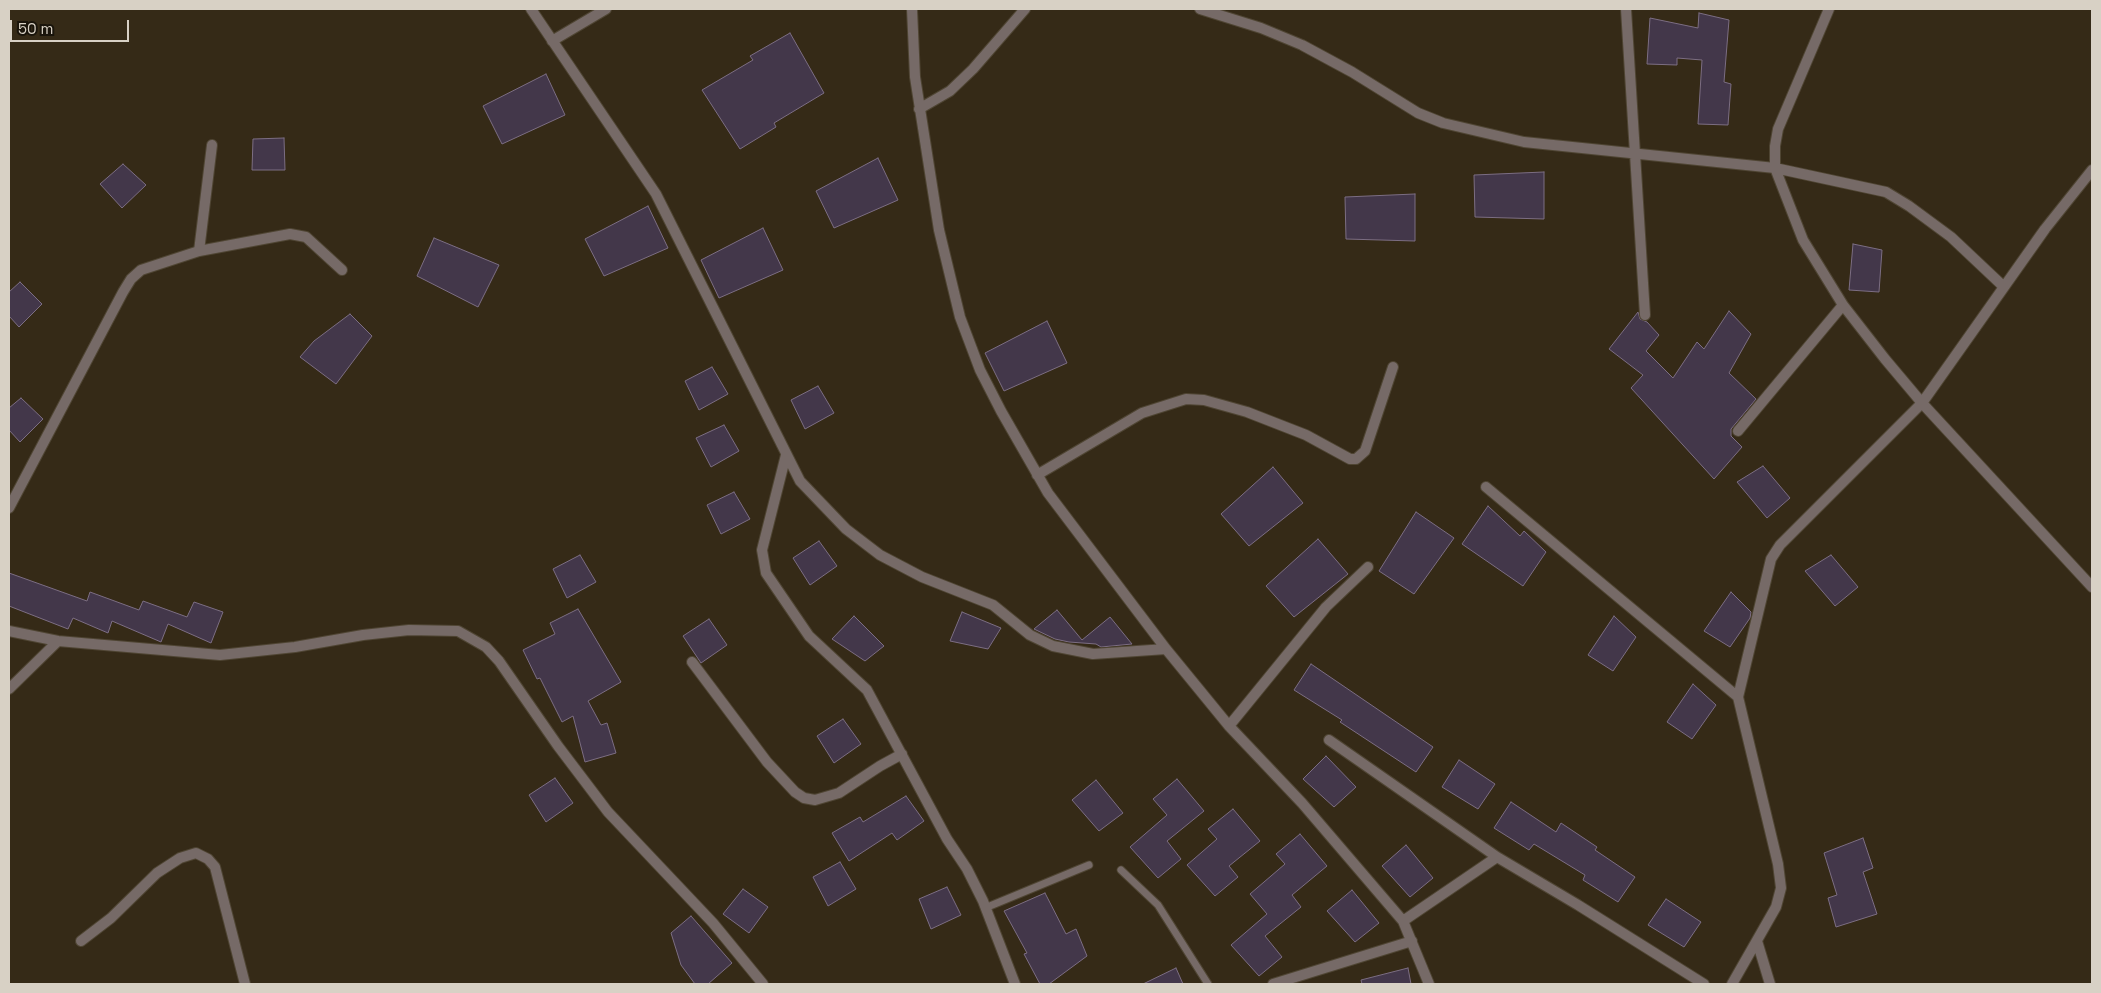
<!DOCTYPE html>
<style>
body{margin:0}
#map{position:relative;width:2101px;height:993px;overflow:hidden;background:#352a17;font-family:"Space Grotesk",sans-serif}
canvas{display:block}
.frame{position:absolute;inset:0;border:10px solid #d8d1c5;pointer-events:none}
.scale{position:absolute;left:10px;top:20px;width:119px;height:22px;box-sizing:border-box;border:2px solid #d8d1c5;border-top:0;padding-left:6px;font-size:15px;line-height:18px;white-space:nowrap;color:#d8d1c5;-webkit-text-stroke:4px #19140b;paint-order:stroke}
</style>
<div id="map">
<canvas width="2101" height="993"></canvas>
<div class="frame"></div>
<div class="scale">50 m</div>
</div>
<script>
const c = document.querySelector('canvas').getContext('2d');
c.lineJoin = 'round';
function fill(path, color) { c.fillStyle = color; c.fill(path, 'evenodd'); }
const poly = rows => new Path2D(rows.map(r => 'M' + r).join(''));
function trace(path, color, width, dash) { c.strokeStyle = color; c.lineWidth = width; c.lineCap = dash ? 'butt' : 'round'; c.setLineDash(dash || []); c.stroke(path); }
const building = poly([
 [1699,13,1729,20,1724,82,1731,84,1728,125,1698,124,1702,60,1677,58,1677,65,1647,64,1650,18,1698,28,1699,13],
 [790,33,824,93,774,123,776,127,740,149,702,90,753,60,750,56,790,33],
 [546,74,565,115,502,144,483,106,546,74],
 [284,138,285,170,252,170,253,139,284,138],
 [878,158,898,200,834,228,816,191,878,158],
 [123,164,146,185,122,208,100,184,123,164],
 [1544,172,1544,219,1475,217,1474,175,1544,172],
 [1415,194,1415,241,1346,239,1345,197,1415,194],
 [648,206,668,248,604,276,585,239,648,206],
 [763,228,783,270,719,298,701,260,763,228],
 [434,238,499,265,478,307,417,276,434,238],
 [1853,244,1882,250,1879,292,1849,290,1853,244],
 [20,282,42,304,19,327,9,316,9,292,20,282],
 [1729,311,1751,334,1729,373,1756,399,1731,429,1731,436,1742,447,1714,479,1631,388,1643,375,1609,349,1638,312,1640,319,1647,322,1659,335,1646,351,1673,378,1697,342,1704,349,1729,311],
 [350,314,372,336,336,384,300,357,314,341,350,314],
 [1047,321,1067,363,1004,391,985,353,1047,321],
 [712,367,728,394,699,410,685,381,712,367],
 [818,386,834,413,805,429,791,400,818,386],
 [21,398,43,419,20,442,9,430,9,408,21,398],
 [724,425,739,451,711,467,696,438,724,425],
 [1763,466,1790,498,1767,518,1737,482,1763,466],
 [1273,467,1303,503,1249,546,1221,514,1273,467],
 [734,492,750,519,721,534,707,505,734,492],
 [1488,506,1520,536,1524,531,1546,552,1523,586,1462,544,1488,506],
 [1416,512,1454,538,1414,594,1379,571,1416,512],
 [1318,539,1348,574,1294,617,1266,586,1318,539],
 [819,541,837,566,810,585,793,558,819,541],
 [580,555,596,582,567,598,553,569,580,555],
 [1831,555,1858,587,1835,606,1805,571,1831,555],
 [9,573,87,601,90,592,139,610,143,601,187,617,194,602,223,612,211,643,168,624,161,642,112,621,108,633,73,618,68,629,9,606,9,573],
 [1731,592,1751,612,1750,618,1730,647,1704,631,1731,592],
 [578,609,621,682,588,701,601,725,607,723,616,753,585,762,573,716,562,722,540,678,537,679,523,650,555,634,550,623,578,609],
 [1057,610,1082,640,1110,617,1132,644,1101,647,1096,644,1069,642,1055,639,1034,629,1057,610],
 [962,612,1001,628,988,649,950,641,962,612],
 [854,616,884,646,865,661,832,639,854,616],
 [1614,616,1636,637,1613,671,1588,655,1614,616],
 [709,619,727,645,701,663,683,636,709,619],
 [1311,664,1433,747,1416,772,1340,722,1342,720,1294,690,1311,664],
 [1693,684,1716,705,1692,739,1667,722,1693,684],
 [843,719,861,744,834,763,817,736,843,719],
 [1326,756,1356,787,1334,807,1303,779,1326,756],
 [1459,760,1495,784,1478,809,1442,787,1459,760],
 [555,778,573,803,546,822,529,795,555,778],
 [1177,779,1204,811,1167,841,1181,859,1158,878,1130,847,1167,815,1153,799,1177,779],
 [1096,780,1123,813,1099,831,1072,800,1096,780],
 [906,796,924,821,897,840,892,833,849,861,832,833,860,817,863,822,906,796],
 [1511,802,1556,832,1561,823,1597,847,1595,850,1635,877,1618,902,1583,880,1585,875,1534,844,1529,850,1494,828,1511,802],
 [1233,809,1260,841,1229,866,1238,877,1215,896,1187,865,1217,839,1208,829,1233,809],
 [1300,834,1327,866,1292,895,1301,907,1265,936,1282,957,1259,976,1231,945,1267,914,1250,894,1285,864,1276,854,1300,834],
 [1863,838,1873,868,1863,872,1877,914,1836,927,1828,898,1837,895,1824,853,1863,838],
 [1406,845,1433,878,1410,897,1382,866,1406,845],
 [840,862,856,889,828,906,813,877,840,862],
 [947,887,961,915,931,929,919,899,947,887],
 [743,889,768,907,749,933,723,914,743,889],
 [1352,890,1379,923,1355,942,1327,911,1352,890],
 [1045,893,1066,934,1076,929,1087,956,1049,984,1040,984,1024,954,1027,953,1004,911,1045,893],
 [1666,899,1701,922,1684,947,1648,925,1666,899],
 [691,916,732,963,708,984,695,984,681,965,671,933,691,916],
 [1176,968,1183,984,1143,984,1176,968],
 [1408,968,1411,984,1362,984,1361,980,1408,968]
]);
const service = poly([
 [1121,870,1158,905,1208,984],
 [985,908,1089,865]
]);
const minor = poly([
 [531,9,656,194,800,481,846,529,880,555,922,577,993,605,1030,635,1053,646,1093,654,1166,649],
 [912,9,915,77,939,230,960,317,980,370,1001,411,1048,493,1166,649,1229,726,1302,803,1403,921,1429,984],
 [1200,9,1261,28,1302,45,1352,72,1418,113,1443,123,1524,142,1775,168,1886,192,1909,206,1951,237,2004,287],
 [1626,9,1645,315],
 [1829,9,1778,129,1775,146,1775,168,1803,240,1843,305,1885,359,1922,403,2092,587],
 [552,41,606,9],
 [919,109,950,91,973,69,1025,9],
 [199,251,212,145],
 [1738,431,1843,305],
 [786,455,762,550,766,573,809,636,867,690,947,839,967,869,983,901,1015,984],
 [1037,475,1142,413,1186,399,1204,400,1247,412,1306,435,1350,459,1356,459,1365,451,1393,367],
 [1486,487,1738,697],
 [9,508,123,292,131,279,141,270,199,251,290,234,306,237,342,270],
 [9,631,58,641,220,655,295,647,363,635,409,630,458,631,486,647,499,661,558,746,608,812,713,923,763,984],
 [692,662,767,762,795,792,804,798,815,800,839,793,880,766,902,754],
 [9,689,58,641],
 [1229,726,1326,607,1368,567],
 [1329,740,1497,857,1578,905,1704,984],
 [1403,921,1497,857],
 [81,941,111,918,157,873,180,858,196,853,208,859,215,867,245,984],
 [1757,941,1770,984],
 [1273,984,1412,941],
 [1732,984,1776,907,1781,888,1778,864,1738,697,1771,559,1780,545,1922,403,2045,229,2092,170]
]);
fill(building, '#43374a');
trace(building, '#7c6e83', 1);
trace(service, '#4f4533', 9);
trace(minor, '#4f4533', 12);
trace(service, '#766a67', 7);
trace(minor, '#766a67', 10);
</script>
